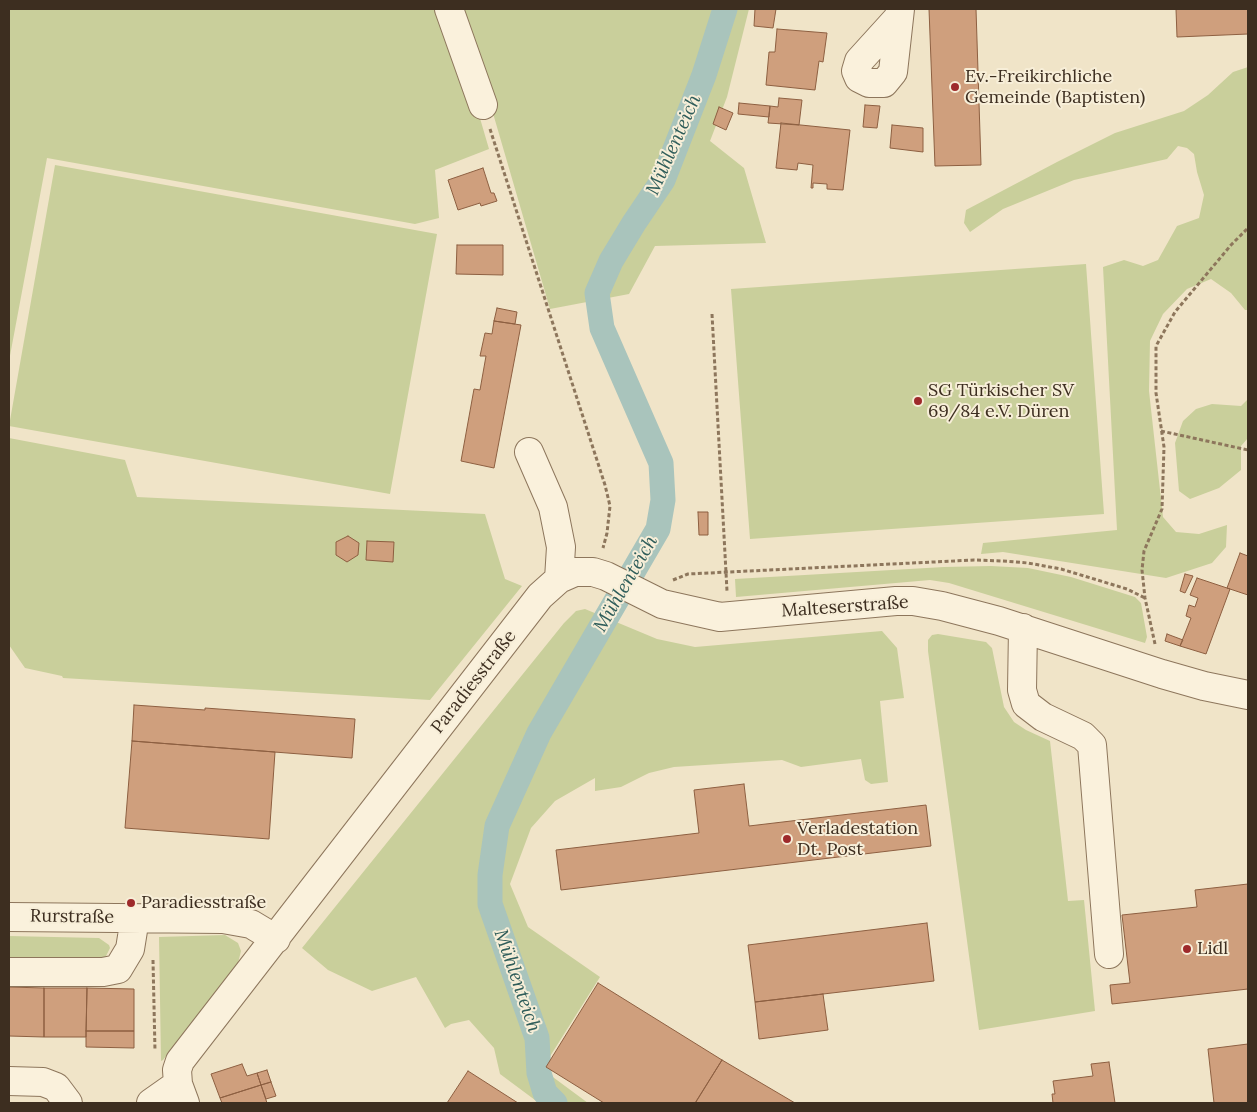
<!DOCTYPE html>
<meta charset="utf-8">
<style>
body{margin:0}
#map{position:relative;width:1257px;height:1112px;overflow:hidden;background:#f0e4c8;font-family:Lora,serif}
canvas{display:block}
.frame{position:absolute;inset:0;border:10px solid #3d2e20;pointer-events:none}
</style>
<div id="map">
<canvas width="1257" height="1112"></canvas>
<div class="frame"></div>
</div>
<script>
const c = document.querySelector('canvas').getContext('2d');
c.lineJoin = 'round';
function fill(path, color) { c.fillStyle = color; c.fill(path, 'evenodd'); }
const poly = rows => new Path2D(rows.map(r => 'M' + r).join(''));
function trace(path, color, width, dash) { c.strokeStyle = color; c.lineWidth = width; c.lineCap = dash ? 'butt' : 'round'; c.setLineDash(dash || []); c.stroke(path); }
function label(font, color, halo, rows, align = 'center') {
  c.font = font + ' Lora,serif'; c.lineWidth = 4; c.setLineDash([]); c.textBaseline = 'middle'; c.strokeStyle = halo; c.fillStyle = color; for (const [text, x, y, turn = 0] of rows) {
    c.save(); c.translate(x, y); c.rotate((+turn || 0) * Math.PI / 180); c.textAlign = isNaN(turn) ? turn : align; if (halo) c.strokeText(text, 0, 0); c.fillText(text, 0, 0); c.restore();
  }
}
const green = poly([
 [9,9,448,9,489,149,435,170,439,218,415,224,47,158,9,361],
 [460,9,749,9,727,97,710,141,744,168,766,243,655,246,629,294,550,309,490,103],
 [1248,67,1248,310,1245,310,1231,293,1211,279,1187,289,1163,314,1150,341,1149,391,1163,517,1176,532,1199,534,1227,525,1226,547,1212,563,1166,578,1003,552,981,554,983,543,1117,530,1103,267,1124,260,1143,266,1158,260,1177,226,1199,218,1204,195,1197,172,1194,154,1187,148,1178,146,1167,159,1074,180,1003,209,970,232,964,223,966,210,1057,162,1115,133,1184,111,1208,95,1233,72],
 [55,165,437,234,390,494,9,426],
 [1086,264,1104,514,750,539,731,289],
 [1248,399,1248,438,1241,446,1241,470,1219,488,1190,499,1179,491,1175,443,1183,421,1196,409,1212,404,1241,406],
 [9,438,125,460,137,497,485,514,505,579,522,586,430,700,63,678,62,676,25,668,9,645],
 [991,566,1028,568,1071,577,1135,597,1141,603,1147,637,1145,643,949,583,930,580,736,597,735,579,944,567],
 [585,609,657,639,695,647,882,631,897,648,904,698,880,701,888,782,871,784,865,780,861,759,801,767,782,760,674,767,649,773,621,787,595,791,595,778,555,801,531,828,510,884,528,927,600,977,542,1069,588,1103,539,1103,500,1074,494,1048,469,1020,451,1024,445,1028,416,977,372,991,328,970,302,948,564,623,576,611],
 [938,634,986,642,992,648,1004,707,1014,722,1026,730,1050,741,1068,901,1084,900,1095,1011,979,1030,928,651,928,640,932,635],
 [225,935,238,943,241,951,238,963,163,1060,161,1061,159,937],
 [9,936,99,938,109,945,110,948,105,958,98,960,9,958]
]);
const canal = poly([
 [555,1103,545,1093,539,1073,537,1038,490,904,490,875,497,826,539,733,658,529,663,500,661,463,602,328,597,293,611,261,634,223,663,180,704,75,725,9]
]);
const building = poly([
 [755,9,776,9,773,28,754,26,755,9],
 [929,9,976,9,981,165,935,166,929,9],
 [1176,9,1248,9,1248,34,1177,37,1176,9],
 [777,29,827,33,823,62,819,61,815,90,766,85,769,52,775,52,777,29],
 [779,98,802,100,799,125,768,123,770,106,778,107,779,98],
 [739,103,770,106,769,117,738,114,739,103],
 [865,105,880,106,877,128,863,127,865,105],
 [719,107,733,113,726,130,713,124,719,107],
 [781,123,850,130,843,190,827,189,827,184,813,183,813,188,811,188,813,165,798,163,797,170,776,168,781,123],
 [892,125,923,128,923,152,890,148,892,125],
 [483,168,491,193,494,193,497,201,481,206,480,203,458,210,448,180,483,168],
 [457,245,503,245,503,275,456,274,457,245],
 [497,308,517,312,515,324,494,321,497,308],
 [494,321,521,325,494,468,461,461,474,389,480,390,486,356,480,356,485,333,492,334,494,321],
 [698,512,708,512,708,535,699,535,698,512],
 [348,536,359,543,358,555,347,562,336,555,336,542,348,536],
 [367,541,394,542,393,562,366,560,367,541],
 [1240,553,1248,556,1248,595,1227,588,1240,553],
 [1185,574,1193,576,1185,593,1180,591,1185,574],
 [1197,578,1230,589,1206,654,1180,646,1191,618,1186,616,1189,605,1195,607,1198,598,1190,595,1197,578],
 [1167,634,1183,640,1180,646,1165,641,1167,634],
 [134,705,205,710,205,708,355,719,352,758,132,741,134,705],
 [132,741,275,752,269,839,125,828,132,741],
 [744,784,749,826,926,805,931,846,561,890,556,850,699,833,694,790,744,784],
 [1248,884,1248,989,1112,1004,1110,985,1130,983,1122,915,1197,907,1195,890,1248,884],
 [927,923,934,981,755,1002,748,945,927,923],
 [598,983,722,1060,695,1103,604,1103,546,1067,598,983],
 [9,987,44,988,44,1037,9,1036,9,987],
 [44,988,87,988,86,1037,44,1037,44,988],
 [87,988,134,989,134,1031,86,1031,87,988],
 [823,994,828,1030,759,1039,755,1002,823,994],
 [86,1031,134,1031,134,1048,86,1047,86,1031],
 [1248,1044,1248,1103,1214,1103,1208,1049,1248,1044],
 [722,1060,795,1103,699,1103,696,1102,722,1060],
 [1109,1062,1115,1103,1053,1103,1052,1094,1055,1094,1053,1081,1093,1076,1091,1064,1109,1062],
 [242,1064,247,1076,257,1073,261,1085,220,1098,211,1074,242,1064],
 [267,1070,271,1082,261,1085,257,1073,267,1070],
 [468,1071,518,1103,447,1103,468,1071],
 [271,1082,276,1096,266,1099,261,1085,271,1082],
 [261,1085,267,1103,222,1103,220,1098,261,1085]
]);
const path = poly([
 [490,129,605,485,610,506,607,533,603,548],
 [712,314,727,591],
 [1161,431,1248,450],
 [673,580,688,574,974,560,1003,561,1028,563,1061,569,1127,589,1145,598],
 [1155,644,1145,598,1142,570,1144,551,1162,509,1164,447,1156,393,1156,346,1175,312,1231,245,1248,228],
 [153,960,155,1051]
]);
const minor = poly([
 [449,9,483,105],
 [898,18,859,61,856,71,859,78,869,83,884,83,893,72,900,9],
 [529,452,553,507,561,547,559,579],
 [1023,628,1022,690,1026,704,1043,717,1083,736,1092,745,1109,954],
 [9,917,223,919,251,924,276,939],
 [9,972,103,972,118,969,130,949,135,918],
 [9,1081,43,1082,56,1087,68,1103],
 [151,1103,178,1084],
 [185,1103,178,1084,177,1070,180,1061,540,596,559,579,575,572,593,572,606,576,662,604,720,617,896,601,913,601,942,606,999,621,1162,674,1204,686,1248,695]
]);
const markers = [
 [955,87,5,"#9e2a2b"],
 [918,401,5,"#9e2a2b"],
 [787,839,5,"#9e2a2b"],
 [131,903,5,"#9e2a2b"],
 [1187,949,5,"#9e2a2b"]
];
const poiNames = [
 ["Ev.-Freikirchliche",965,77],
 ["Gemeinde (Baptisten)",965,98],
 ["SG Türkischer SV",928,391],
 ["69/84 e.V. Düren",928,412],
 ["Verladestation",797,829],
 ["Dt. Post",797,850],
 ["Paradiesstraße",141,903],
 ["Lidl",1197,949]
];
const streetNames = [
 ["Malteserstraße",845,607,-4],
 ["Paradiesstraße",474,682,-52],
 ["Rurstraße",72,917,1]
];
const waterNames = [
 ["Mühlenteich",674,145,-66],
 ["Mühlenteich",626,584,-60],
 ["Mühlenteich",517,981,71]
];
fill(green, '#c9cf9b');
trace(canal, '#a9c4bc', 25);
fill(building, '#cf9f7d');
trace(building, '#8d5f41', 1);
trace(minor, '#8d765c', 30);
trace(path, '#8d765c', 3, [4, 2.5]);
trace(minor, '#faf1dc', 28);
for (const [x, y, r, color] of markers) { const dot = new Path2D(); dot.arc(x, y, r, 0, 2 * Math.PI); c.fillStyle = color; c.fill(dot); trace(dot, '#f7eed8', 2); }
label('18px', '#3d2e20', '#f7eed8', poiNames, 'left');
label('18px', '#3d2e20', '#f7eed8', streetNames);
label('italic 19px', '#2f5d5a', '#f7eed8', waterNames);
</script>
